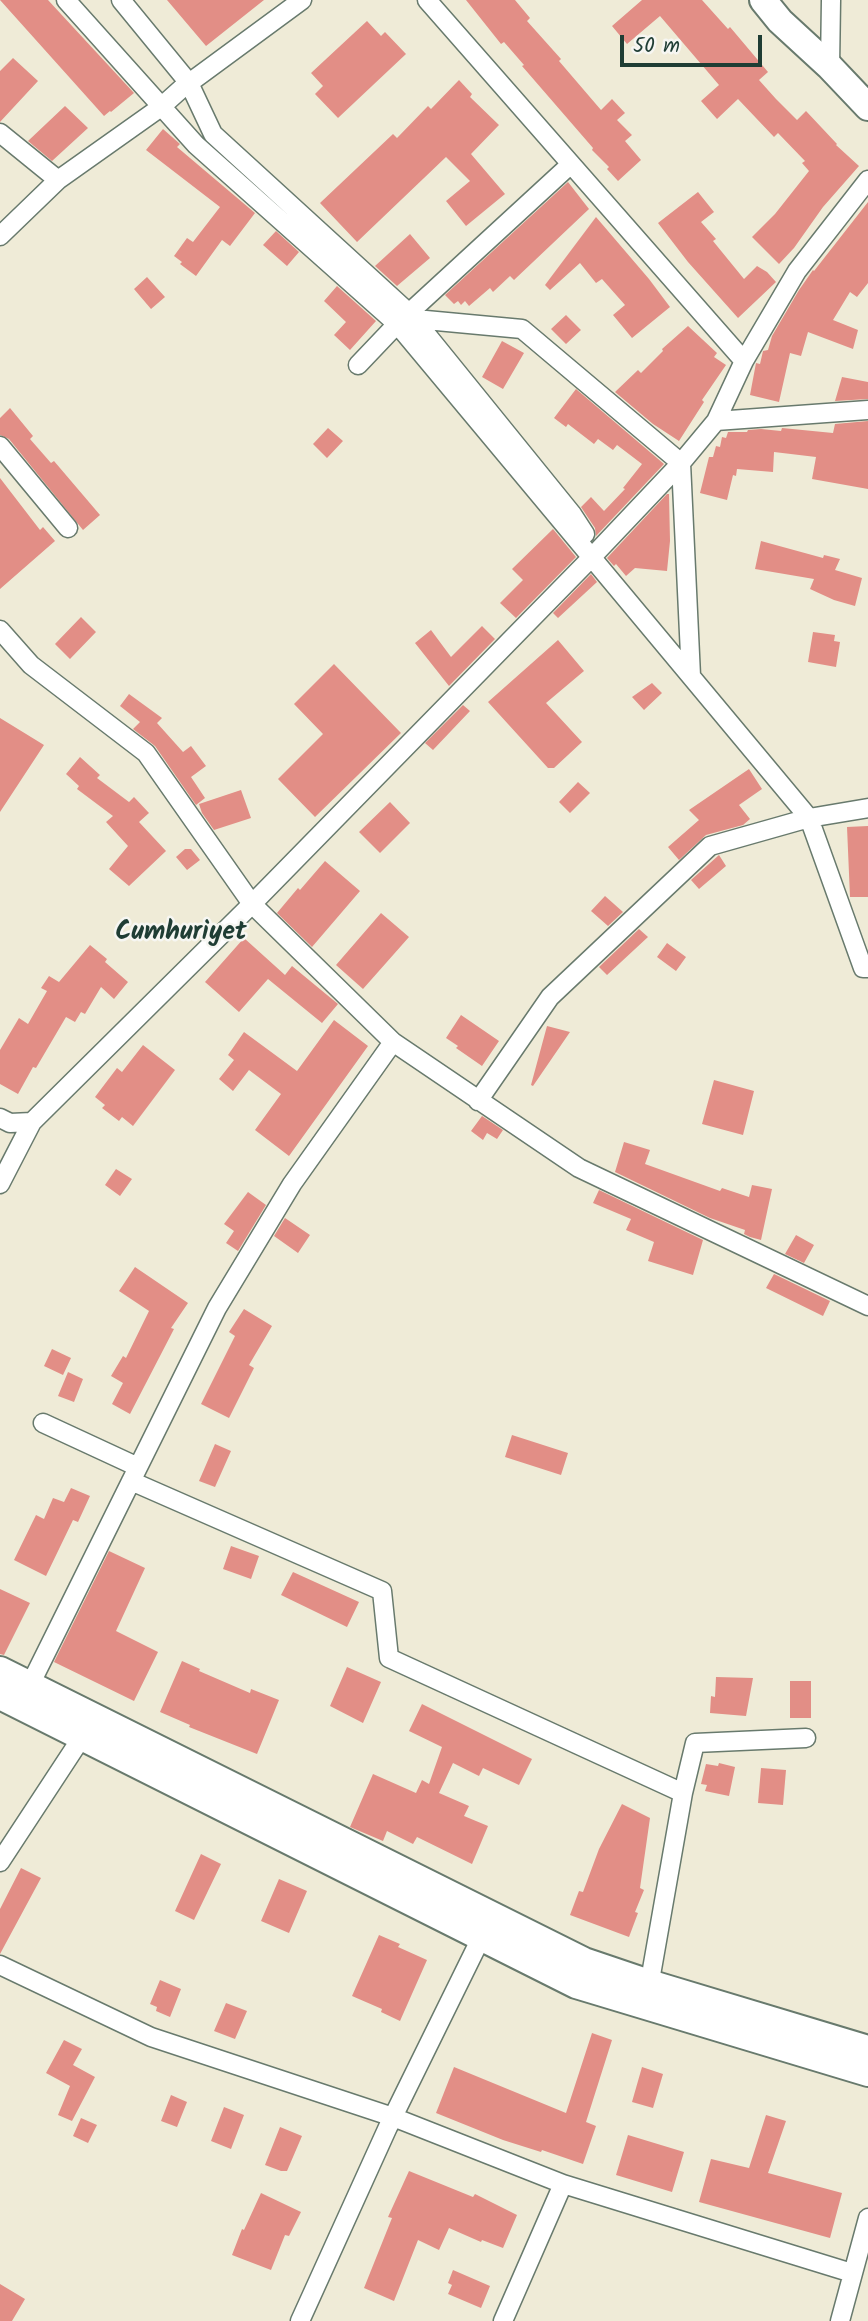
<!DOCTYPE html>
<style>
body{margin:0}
#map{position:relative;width:868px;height:2321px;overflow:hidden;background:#efebd7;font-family:Kalam,sans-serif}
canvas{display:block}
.scale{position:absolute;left:620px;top:35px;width:142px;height:32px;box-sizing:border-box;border:4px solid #1f3d34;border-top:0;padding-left:9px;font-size:21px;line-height:24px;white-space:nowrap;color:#1f3d34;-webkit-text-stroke:5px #f6f6f2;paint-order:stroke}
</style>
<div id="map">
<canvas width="868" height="2321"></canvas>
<div class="scale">50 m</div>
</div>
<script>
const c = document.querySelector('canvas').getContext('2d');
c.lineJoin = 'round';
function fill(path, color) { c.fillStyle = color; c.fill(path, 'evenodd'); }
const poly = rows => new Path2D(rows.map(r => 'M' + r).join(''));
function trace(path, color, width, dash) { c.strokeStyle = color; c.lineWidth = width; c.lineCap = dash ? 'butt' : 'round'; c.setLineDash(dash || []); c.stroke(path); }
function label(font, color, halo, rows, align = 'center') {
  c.font = font + ' Kalam,sans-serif'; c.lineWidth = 5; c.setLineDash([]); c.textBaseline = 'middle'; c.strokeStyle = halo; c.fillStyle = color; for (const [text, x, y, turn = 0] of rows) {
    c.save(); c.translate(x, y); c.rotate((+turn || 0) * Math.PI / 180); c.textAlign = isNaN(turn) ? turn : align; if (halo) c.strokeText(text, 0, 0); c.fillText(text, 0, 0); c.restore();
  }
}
const building = poly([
 [0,0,48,0,134,93,111,112,110,111,104,116],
 [167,0,264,0,206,46],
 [466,0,515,0,530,18,527,21,561,59,559,61,601,110,612,99,625,113,617,120,632,135,625,141,641,160,618,181,607,169,609,167,592,150,593,148,522,66,524,65,504,42,501,44],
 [642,0,702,0,728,29,730,27,768,72,759,80,776,99,797,120,806,111,837,144,836,145,859,166,823,207,794,248,779,264,752,237,775,214,809,171,802,163,805,161,778,133,774,137,738,99,717,119,701,101,719,85,660,16,627,44,612,26],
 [367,21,381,36,385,32,406,54,338,118,315,94,323,86,311,73],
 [13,58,38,81,0,122,0,71],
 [459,80,472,94,470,97,499,125,471,154,505,194,466,226,446,201,470,181,446,157,357,242,320,203,393,134,397,138,428,106,431,109],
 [65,106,88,128,52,161,28,141],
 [163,129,180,144,177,147,255,213,230,246,222,240,196,276,180,264,182,262,174,256,187,238,193,242,220,207,146,150],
 [568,182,589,209,514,280,510,276,493,292,490,288,469,306,465,301,461,305,458,301,454,304,445,295],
 [698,192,714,212,701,222,716,239,713,241,744,279,757,266,767,272,776,282,738,318,688,262,658,223],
 [868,202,868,283,857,297,850,292,833,320,858,330,853,349,808,332,801,356,790,353,779,402,750,395,756,363,760,364,763,351,768,350,772,336,799,290,813,270,814,271],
 [596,217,649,279,670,307,632,338,613,315,625,305,602,279,596,283,580,263,550,290,545,285],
 [276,231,299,252,287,266,263,245],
 [410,234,430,258,397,286,375,266],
 [147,277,165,297,151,309,134,289],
 [337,286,376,321,350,350,334,335,346,322,324,301],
 [566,315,581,330,566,344,551,329],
 [688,326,717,353,714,357,726,365,702,400,704,402,679,441,653,424,615,392,638,370,641,373,663,351,662,349],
 [502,341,524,353,503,389,482,377],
 [842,377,868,382,868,399,835,401],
 [576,389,664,464,596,536,595,528,581,507,591,497,604,511,625,489,623,488,642,464,617,445,613,450,598,439,594,444,568,424,566,427,554,418],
 [10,408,33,436,30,439,51,463,54,461,100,515,83,530,9,439,0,435,0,418],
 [868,421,868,489,812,479,816,457,774,452,773,472,737,469,736,476,733,475,727,500,700,493,709,457,713,457,716,446,720,447,722,437,726,438,728,432,747,432,748,430,761,429,781,431,782,428,833,433,835,424],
 [328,428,343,441,327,458,313,444],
 [0,478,40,530,43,527,55,541,0,589],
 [667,494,669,494,670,541,667,571,635,568,626,576,616,564,614,566,607,558],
 [553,529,576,557,516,618,500,603,523,580,512,569],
 [761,541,823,558,824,555,840,559,835,570,862,578,855,606,834,600,810,589,814,579,755,569],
 [591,574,597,582,558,618,553,613],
 [81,617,96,632,70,659,55,644],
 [482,626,495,639,449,686,415,643,431,630,451,657],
 [813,632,835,635,834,641,840,642,836,667,808,662],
 [558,640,584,671,546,703,582,742,554,768,548,768,488,702],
 [334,664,401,733,315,817,278,779,323,734,294,704],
 [652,683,662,693,644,710,632,697],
 [129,694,162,718,157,723,183,752,191,746,206,766,191,777,205,798,196,805,155,746,133,729,140,722,120,706],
 [463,705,470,711,433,750,425,743],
 [0,718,44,745,0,812],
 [80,757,100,775,97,778,129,802,134,797,149,813,139,822,166,851,129,886,109,869,128,846,106,822,113,816,77,789,79,786,66,774],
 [749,769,762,789,739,805,750,819,743,825,706,835,679,860,668,847,699,820,689,810],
 [578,782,590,793,570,813,559,802],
 [241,790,251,818,214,830,202,813,199,804],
 [390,802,410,823,380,853,359,832],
 [868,826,868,897,850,897,847,827],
 [185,849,191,849,200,860,187,870,176,857],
 [719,855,726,866,699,889,691,880],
 [325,861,360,891,312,947,277,913,298,888,300,890],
 [605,896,623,912,608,926,591,911],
 [381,913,409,937,363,989,336,965],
 [639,929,648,937,607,975,599,967],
 [244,938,285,975,292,966,338,1004,322,1023,268,979,239,1012,205,982],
 [667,943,686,957,676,971,657,957],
 [90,945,107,959,105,962,128,982,114,999,101,987,85,1014,81,1012,75,1022,66,1017,36,1068,33,1067,18,1094,0,1084,0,1050,19,1018,28,1024,47,991,41,988,49,976,59,982],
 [461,1015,499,1041,482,1066,456,1048,458,1046,446,1038],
 [334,1020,368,1046,289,1156,255,1130,281,1094,249,1070,233,1091,219,1079,234,1060,228,1055,244,1032,297,1071],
 [547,1026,570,1032,533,1086,531,1085],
 [143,1045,175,1070,133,1126,122,1117,119,1121,102,1108,105,1105,95,1097,117,1068,122,1072],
 [714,1080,754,1091,743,1135,702,1124],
 [482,1116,503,1130,497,1139,487,1133,483,1140,471,1131],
 [624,1142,650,1150,645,1164,720,1191,722,1188,749,1197,752,1185,772,1189,761,1240,750,1237,744,1234,745,1230,710,1218,615,1172],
 [116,1169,132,1179,120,1196,105,1185],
 [599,1190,703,1240,693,1275,648,1261,654,1242,626,1230,631,1219,593,1203],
 [248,1192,266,1205,238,1251,226,1243,234,1231,224,1224],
 [285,1218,310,1235,298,1253,274,1236],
 [796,1235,814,1245,804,1263,785,1254],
 [135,1267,188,1303,171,1328,174,1329,130,1414,112,1404,123,1383,111,1376,123,1356,126,1358,149,1311,119,1291],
 [774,1274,830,1301,823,1316,766,1288],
 [244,1309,272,1326,249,1365,254,1368,229,1418,201,1404,235,1336,229,1332],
 [52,1349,71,1358,63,1375,44,1366],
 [68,1372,83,1379,74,1402,58,1396],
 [512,1435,568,1453,561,1475,505,1457],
 [215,1444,231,1451,215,1487,199,1481],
 [71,1488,90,1496,78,1522,73,1520,46,1576,14,1560,36,1515,44,1519,53,1498,64,1502],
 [231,1546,259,1556,251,1579,223,1569],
 [109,1551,145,1568,116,1631,158,1652,134,1701,54,1662],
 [293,1572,359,1602,347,1627,281,1595],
 [0,1589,30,1603,4,1655,0,1654],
 [182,1661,200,1669,199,1671,250,1693,251,1689,279,1700,257,1754,189,1727,190,1725,160,1712],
 [347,1667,381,1682,363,1723,330,1706],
 [716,1677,753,1678,746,1716,710,1713,711,1696,715,1697],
 [790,1681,811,1681,811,1718,790,1718],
 [422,1704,532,1759,519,1785,483,1768,479,1776,453,1763,439,1793,469,1806,464,1816,488,1826,472,1864,417,1837,413,1844,387,1831,383,1841,350,1827,373,1774,416,1793,422,1780,429,1784,442,1747,409,1731],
 [719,1763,735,1767,729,1796,705,1791,707,1785,701,1784,706,1764,718,1766],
 [761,1768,786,1770,783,1805,758,1803],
 [622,1804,650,1818,640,1888,644,1890,635,1912,638,1913,629,1937,570,1915,579,1891,583,1892,599,1849],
 [201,1854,221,1864,194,1920,175,1911],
 [21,1868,41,1878,0,1954,0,1909],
 [279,1879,307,1891,289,1933,261,1921],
 [379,1935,400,1944,398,1947,427,1960,400,2021,381,2012,382,2009,352,1996],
 [160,1980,181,1989,170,2017,156,2011,157,2007,150,2004],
 [226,2003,247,2011,235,2039,214,2031],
 [592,2033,612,2040,586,2122,596,2126,583,2164,542,2150,541,2152,503,2140,436,2113,454,2067,566,2113],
 [64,2040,82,2049,73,2065,95,2077,72,2121,58,2115,70,2086,46,2073],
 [642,2067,663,2074,653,2108,632,2102],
 [171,2095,187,2102,177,2127,161,2121],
 [224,2107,244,2115,231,2149,211,2141],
 [766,2115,786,2121,768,2173,842,2193,830,2238,699,2202,711,2159,749,2168],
 [81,2118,97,2125,88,2143,73,2136],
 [280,2127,302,2136,287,2171,281,2171,265,2165],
 [628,2135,684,2152,672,2192,616,2175],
 [409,2171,473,2197,475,2194,517,2215,503,2248,482,2240,481,2242,449,2228,439,2250,418,2240,394,2301,364,2288,392,2218,388,2217],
 [261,2193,301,2212,289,2236,285,2235,271,2270,232,2255,242,2229,244,2230],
 [453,2270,490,2286,481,2308,448,2294,452,2285,448,2283],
 [0,2284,25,2299,12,2321,0,2321]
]);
const street = poly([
 [66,0,196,145,397,324,809,818,863,968,868,968],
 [121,0,189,83,213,134,410,314,572,514,585,534],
 [427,0,744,361],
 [830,67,831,0],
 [0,133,58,180],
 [0,236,58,180,161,107,181,89,302,0],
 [415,319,522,329,681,463,691,676],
 [358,365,397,324,571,164],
 [716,421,868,410],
 [0,446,68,528],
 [0,630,31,665,146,753,252,904,393,1042,579,1168,868,1306],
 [478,1101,550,997,710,846,809,818,868,808],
 [0,1118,10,1123,32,1122,252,904,592,557,681,463,716,421,744,361,797,271,868,180],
 [0,1184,32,1122],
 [43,1423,138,1467],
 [131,1481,382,1591,389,1658,683,1793,648,1992],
 [26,1693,217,1308,292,1184,393,1042],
 [683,1793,695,1743,806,1738],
 [0,1862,82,1737],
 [0,1965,151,2037,393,2117,563,2184,503,2321],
 [563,2184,852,2273],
 [300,2321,388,2127,481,1938],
 [840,2321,868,2218]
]);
const secondary = poly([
 [763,0,780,21,830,67,868,107],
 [0,1670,584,1961,649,1983,868,2049],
 [0,1696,576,1985,868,2073]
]);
const districtNames = [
 ["Cumhuriyet",181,935]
];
fill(building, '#e28e86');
trace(street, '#687a6d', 21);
trace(secondary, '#687a6d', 30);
trace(street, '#fff', 18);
trace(secondary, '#fff', 26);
label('bold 26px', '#1f3d34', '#f6f6f2', districtNames);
</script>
